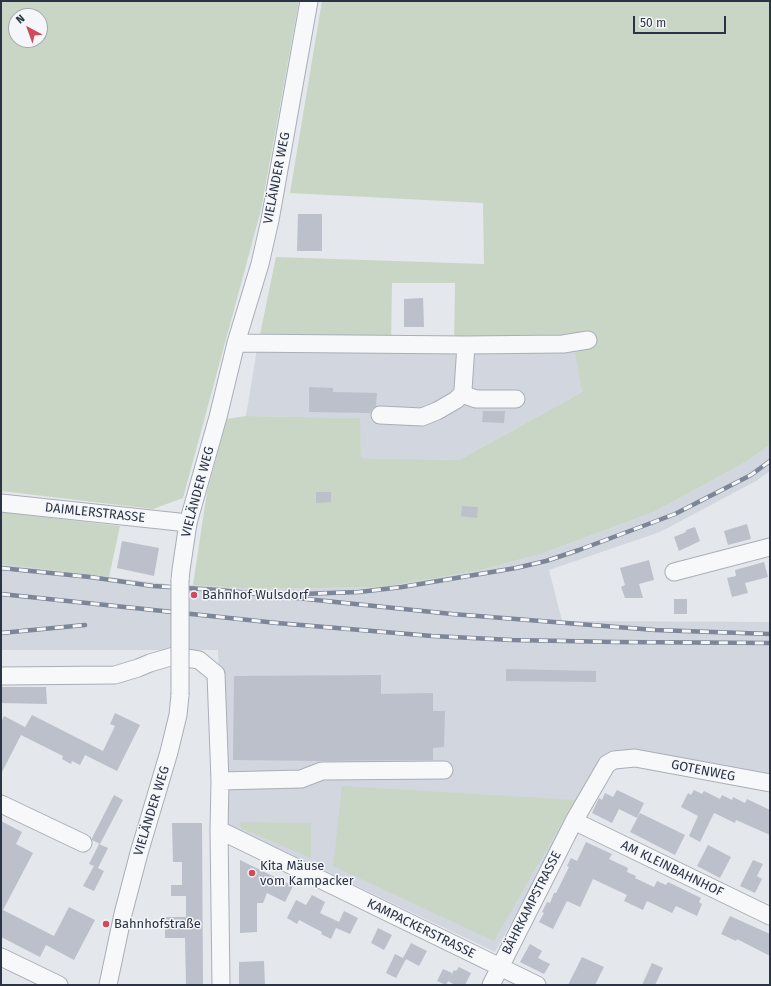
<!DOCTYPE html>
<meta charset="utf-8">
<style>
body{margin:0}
#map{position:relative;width:771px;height:986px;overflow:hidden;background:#e4e7ec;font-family:"Fira Sans",sans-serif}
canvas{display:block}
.frame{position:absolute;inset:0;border:2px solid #2b3445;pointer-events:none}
.north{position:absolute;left:8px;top:8px;width:40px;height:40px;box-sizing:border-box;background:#f4f6f9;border:1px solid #a4a8b1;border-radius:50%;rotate:319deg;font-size:11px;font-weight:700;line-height:16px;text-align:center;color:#2b3445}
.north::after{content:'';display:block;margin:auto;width:14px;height:18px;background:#d1495b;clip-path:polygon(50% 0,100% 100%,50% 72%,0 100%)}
.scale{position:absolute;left:633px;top:16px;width:93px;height:18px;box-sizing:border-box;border:2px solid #2b3445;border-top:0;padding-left:5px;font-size:12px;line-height:14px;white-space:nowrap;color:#2b3445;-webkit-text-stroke:3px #f4f6f9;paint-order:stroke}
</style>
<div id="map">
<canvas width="771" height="986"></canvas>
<div class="frame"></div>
<div class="north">N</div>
<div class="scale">50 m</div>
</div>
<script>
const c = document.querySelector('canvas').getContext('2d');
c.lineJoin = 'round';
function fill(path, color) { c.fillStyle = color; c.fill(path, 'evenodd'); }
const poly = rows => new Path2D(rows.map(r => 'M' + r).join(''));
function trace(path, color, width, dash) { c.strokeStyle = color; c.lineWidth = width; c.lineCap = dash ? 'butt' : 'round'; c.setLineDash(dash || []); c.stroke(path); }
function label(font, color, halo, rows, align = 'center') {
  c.font = font + ' "Fira Sans",sans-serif'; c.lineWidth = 3; c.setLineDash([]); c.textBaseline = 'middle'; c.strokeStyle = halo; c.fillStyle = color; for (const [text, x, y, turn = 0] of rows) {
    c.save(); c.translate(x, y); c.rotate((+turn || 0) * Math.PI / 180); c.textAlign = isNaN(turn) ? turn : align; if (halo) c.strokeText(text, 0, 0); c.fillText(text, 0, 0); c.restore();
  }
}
const built = poly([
 [575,348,582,392,459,460,361,458,359,418,246,416,257,349],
 [770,445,770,471,756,481,660,532,549,570,562,621,770,622,770,775,734,769,607,753,495,952,224,823,218,650,1,650,1,564,183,586,193,585,259,589,384,587,481,570,544,553,654,512,744,463]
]);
const green = poly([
 [1,1,299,1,261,210,183,498,153,509,1,491],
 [16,16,40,16,40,40,16,40],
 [322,1,770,1,770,445,744,463,654,512,544,553,481,570,384,587,258,589,193,585,207,492,227,419,246,416,360,418,361,458,459,460,582,392,574,348,454,350,455,283,392,283,391,349,257,349,276,257,484,264,483,203,290,193],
 [1,512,120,526,109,577,1,564],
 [342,786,575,800,494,941,333,866],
 [240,822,311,823,311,858,241,828]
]);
const building = poly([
 [298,214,322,214,322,251,297,251],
 [423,298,424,327,404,327,404,299],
 [309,387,333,388,333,392,377,393,376,406,372,409,370,413,309,412],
 [483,411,505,411,504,423,482,422],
 [316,492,331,492,331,502,316,503],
 [462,506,478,507,477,518,461,516],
 [747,524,751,539,728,545,724,531],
 [695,527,700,541,679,551,674,537,686,532,686,530],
 [122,541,159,548,154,576,117,568],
 [649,560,654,580,639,584,643,598,625,598,621,587,625,585,620,568],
 [764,562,768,577,745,583,748,593,732,597,727,578,736,576,735,570],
 [674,599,687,599,687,614,674,614],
 [506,669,596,671,596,682,506,681],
 [381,675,381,694,433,693,433,711,445,711,444,747,433,748,433,760,321,761,233,760,234,676],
 [1,687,46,687,47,704,1,703],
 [115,713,140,725,117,771,85,755,80,765,72,761,71,764,62,759,63,756,21,735,1,774,1,722,4,716,25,727,24,729,32,715,103,751,115,726,110,724],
 [617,790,644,803,637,818,619,809,612,823,592,813,599,798,602,800,605,793,613,797],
 [694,790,702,794,704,791,720,799,722,795,732,800,733,797,745,803,747,799,770,810,770,835,736,820,735,823,714,813,700,842,689,836,698,816,681,807,688,793,691,795],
 [114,795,123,800,100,844,92,840,92,838],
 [640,813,685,835,675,855,630,832],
 [1,821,22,832,16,844,33,853,3,910,54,936,69,907,95,920,74,960,46,945,40,957,1,937],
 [172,823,202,823,203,985,186,985,185,938,165,938,165,917,186,917,186,896,171,896,171,885,182,885,182,862,173,862],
 [586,842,612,854,609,859,628,868,627,872,636,876,635,878,654,887,657,881,666,885,668,882,701,898,699,902,702,904,697,916,676,906,672,913,647,901,643,910,624,901,627,895,593,879,580,907,567,901,553,929,539,922,544,913,542,912,547,902,550,903,554,893,556,893,569,867,567,866,571,858,577,861],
 [99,844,108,848,98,868,96,867,104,871,94,891,83,886,94,866,89,864],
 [708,845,731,857,720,878,697,866],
 [240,860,293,886,285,902,267,893,263,903,257,903,257,932,240,933],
 [753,860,763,864,757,876,762,879,755,893,740,886],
 [312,895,325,902,320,913,339,922,344,911,358,918,350,934,336,928,331,939,321,934,322,932,299,920,297,924,287,918,296,900,306,905],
 [730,916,770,934,770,956,737,939,736,941,721,934],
 [378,928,392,935,384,950,371,943],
 [411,943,427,951,419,966,406,959,396,978,386,973,395,954,403,958],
 [530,944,542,951,538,958,550,964,544,974,520,962],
 [582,957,604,967,595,985,568,985],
 [264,961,265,985,239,985,239,962],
 [652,963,663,968,655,985,642,985],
 [459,967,471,973,465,985,455,985,448,981,454,970,456,971],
 [443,969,452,973,446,985,437,981]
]);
const minor = poly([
 [236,343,466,345,563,344,588,340],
 [462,394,476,399,516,399],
 [380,415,422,417,437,411,456,400,462,394,463,390,466,345],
 [1,503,188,523],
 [674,572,770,547],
 [180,580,181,570,188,523,218,417,236,343,260,264,270,220,309,1],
 [1,676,115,675,138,668,150,663,174,656,199,660,216,674,220,781,219,830,221,985],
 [220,781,301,779,322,771,444,770],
 [1,804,83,843],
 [574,821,770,916],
 [219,830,537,985],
 [1,957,59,985],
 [108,985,123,914,139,853,169,752,178,715,180,695],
 [491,985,574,821,607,764,614,760,635,758,770,783]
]);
const rail = poly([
 [1,568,90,577,153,586,219,590,452,614,655,630,770,634],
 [1,594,277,623,432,636,512,640,615,642,770,643],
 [300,594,359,592,402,587,516,568,546,561,579,550,675,514,751,475,770,461],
 [1,633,85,625]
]);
const minorBridge = poly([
 [180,695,180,580]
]);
const markers = [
 [194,595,4,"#d1495b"],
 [252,873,4,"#d1495b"],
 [106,924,4,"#d1495b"]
];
const streetNames = [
 ["VIELÄNDER WEG",277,178,-79],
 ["VIELÄNDER WEG",198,492,-75],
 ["DAIMLERSTRASSE",95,513,6],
 ["GOTENWEG",703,771,11],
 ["VIELÄNDER WEG",152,811,-73],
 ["AM KLEINBAHNHOF",672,869,26],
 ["BÄHRKAMPSTRASSE",532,903,-63],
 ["KAMPACKERSTRASSE",421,929,26]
];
const poiNames = [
 ["Bahnhof Wulsdorf",202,595],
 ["Kita Mäuse",260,866],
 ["vom Kampacker",260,881],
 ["Bahnhofstraße",114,924]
];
fill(built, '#d2d6de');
fill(green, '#c9d6c5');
fill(building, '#bbc0ca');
trace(minor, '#a9aeb7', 19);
trace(minor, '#f7f8fa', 17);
trace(rail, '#7d8696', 4.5);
trace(rail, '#f4f6f9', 3, [9]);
trace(minorBridge, '#a9aeb7', 19, []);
trace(minorBridge, '#f7f8fa', 17);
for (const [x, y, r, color] of markers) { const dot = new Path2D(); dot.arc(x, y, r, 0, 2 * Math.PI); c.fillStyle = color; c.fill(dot); trace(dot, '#f4f6f9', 1.5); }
label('13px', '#2b3445', '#f4f6f9', streetNames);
label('13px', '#2b3445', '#f4f6f9', poiNames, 'left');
</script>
